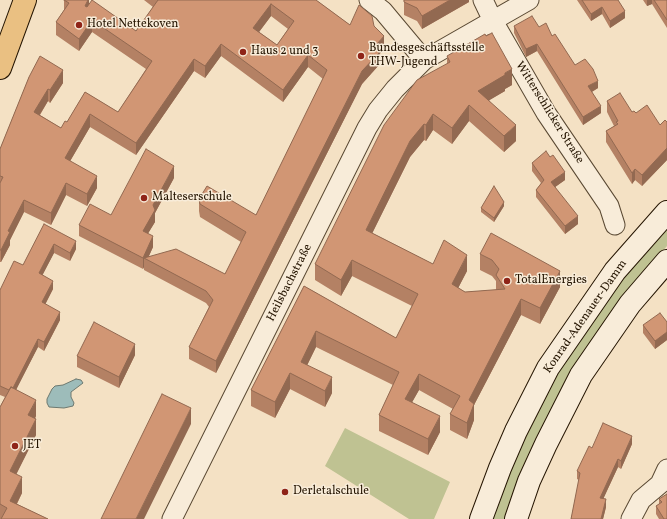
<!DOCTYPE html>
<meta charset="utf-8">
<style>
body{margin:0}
canvas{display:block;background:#f4e1c4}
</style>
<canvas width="667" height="519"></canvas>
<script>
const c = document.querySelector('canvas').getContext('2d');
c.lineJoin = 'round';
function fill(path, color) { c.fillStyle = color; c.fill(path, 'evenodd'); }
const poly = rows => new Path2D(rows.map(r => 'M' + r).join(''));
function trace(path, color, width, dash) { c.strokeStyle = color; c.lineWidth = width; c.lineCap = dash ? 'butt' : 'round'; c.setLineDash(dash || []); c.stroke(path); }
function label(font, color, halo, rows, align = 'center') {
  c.font = font + ' Vollkorn,serif'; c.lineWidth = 3; c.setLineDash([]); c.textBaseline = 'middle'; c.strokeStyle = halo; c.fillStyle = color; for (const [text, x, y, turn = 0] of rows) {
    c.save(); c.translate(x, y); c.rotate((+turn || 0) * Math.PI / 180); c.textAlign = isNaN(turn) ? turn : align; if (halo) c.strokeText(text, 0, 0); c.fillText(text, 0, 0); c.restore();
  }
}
const green = poly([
 [667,227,667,246,642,275,506,519,492,519,523,438,557,373,619,281],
 [345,428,450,482,434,519,409,519,325,466]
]);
const water = poly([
 [76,379,81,380,83,383,71,392,71,397,74,403,73,406,64,408,49,407,47,403,47,399,52,389,55,386,63,385,76,379]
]);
const minor = poly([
 [369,0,383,11,424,60],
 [483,0,493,21,546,113,609,206,615,225],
 [172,519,367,128,378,110,395,89,424,60,529,0],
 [631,519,641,500,660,484,667,469]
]);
const secondary = poly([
 [481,519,500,468,516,431,548,368,615,271,667,212],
 [516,519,529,481,546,444,581,375,630,304,667,261]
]);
const primary = poly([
 [0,68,25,0]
]);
const wall = poly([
 [64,0,89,0,89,4,136,31,153,7,144,0,316,0,350,25,374,26,384,48,379,55,379,65,362,84,216,373,189,359,189,347,209,307,206,303,144,270,144,267,143,269,79,236,79,225,111,215,174,178,155,213,155,222,148,233,153,247,149,256,225,274,241,242,200,217,199,211,199,199,256,215,323,79,308,67,283,102,221,56,205,78,194,71,136,155,90,127,70,161,97,188,87,206,66,195,51,225,24,212,10,240,10,245,1,262,0,262,0,149,29,77,63,83,50,103,48,101,40,115,61,128,67,122,85,92,118,112,146,69,92,32,79,51,56,35,56,22,64,10],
 [271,16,288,29,277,45,259,32],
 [469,0,469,2,422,29,417,21,404,15,404,2],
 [577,0,618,0,625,18,610,28,602,14,591,21],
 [643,0,667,0,667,28,652,4,647,6],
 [514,26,539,27,552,36,575,65,598,88,592,92,601,113,583,125,537,51,526,57,514,33],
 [447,56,512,85,505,89,505,91,489,100,516,141,504,152,469,121,452,144,433,130,426,141,424,140,410,157,372,233,433,264,467,271,458,288,465,292,496,290,496,281,492,276,480,270,480,254,560,287,540,324,521,315,474,405,474,420,467,439,450,430,450,414,453,409,419,390,412,402,440,432,428,455,379,431,379,415,393,385,316,347,307,365,332,393,325,407,290,389,275,418,251,406,251,390,304,286,396,338,412,306,352,276,341,296,315,280,315,264,447,64],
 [607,101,632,112,636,113,660,125,667,122,667,160,642,186,635,180,632,184,606,142,606,131,614,126,607,112],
 [532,163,565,180,555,187,578,224,565,234,536,197,536,190,541,183,532,171],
 [504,206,494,222,481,212,481,208],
 [44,224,76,249,70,261,54,253,42,275,53,289,45,304,60,320,44,351,38,347,16,389,36,416,35,419,36,435,16,474,22,493,17,504,48,519,0,519,0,407,5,397,0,395,0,290,23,265],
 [667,322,667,340,655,349,643,333,643,325],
 [135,355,119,388,77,367,77,356],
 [632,444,621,469,618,467,603,499,606,507,603,519,571,519,579,480,577,479,577,471,592,448],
 [667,494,667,519,659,519,656,514,656,506,659,504,659,499]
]);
const shadedWall = poly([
 [88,0,89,0,89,10,85,6],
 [450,0,469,0,469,2,422,29,422,16],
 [647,0,652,0,652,4,647,6],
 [271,4,271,16,253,40,253,28],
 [602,7,602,14,591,21,591,14],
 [625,11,625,18,610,28,610,21],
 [92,20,92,32,79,51,79,39],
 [384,36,384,48,379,55,379,65,362,84,216,373,216,361,362,71,377,44],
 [221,44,221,56,205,78,205,66],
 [537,44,537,51,526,57,526,49],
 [308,55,308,67,283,102,283,90],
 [194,59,194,71,136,155,136,143],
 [512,69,512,85,505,89,505,91,478,107,478,91,505,73],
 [63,70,63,83,50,103,50,90],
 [598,81,598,88,588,94,588,86],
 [48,89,48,101,34,124,34,112],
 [469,105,469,121,452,144,452,128],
 [601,106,601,113,583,125,583,117],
 [90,114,90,127,65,170,65,158],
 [433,114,433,130,426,141,426,125],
 [424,124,424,140,410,157,366,246,366,230,410,141],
 [516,125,516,141,504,152,504,136],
 [667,148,667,160,642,186,642,175],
 [174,166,174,178,155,213,155,222,143,242,143,231,153,205],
 [635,169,635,180,632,184,632,173],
 [565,172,565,180,551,190,551,182],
 [97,176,97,188,87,206,87,194],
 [66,183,66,195,51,225,51,213],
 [24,200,24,212,10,240,10,245,1,262,1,250,8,231],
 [504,202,504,206,494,222,494,218],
 [578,216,578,224,565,234,565,226],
 [153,236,153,247,147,260,144,258,144,267,143,269,143,258],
 [76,241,76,249,70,261,70,253],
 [54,244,54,253,39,282,39,273],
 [467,255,467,271,452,300,452,284],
 [352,260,352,276,341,296,341,280],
 [560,271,560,287,540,324,540,308],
 [53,281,53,289,42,311,42,302],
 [521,299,521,315,474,405,474,420,467,439,467,423,469,400],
 [60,312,60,320,44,351,44,342],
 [316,331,316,347,301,378,301,362],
 [667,332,667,340,655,349,655,341],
 [38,339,38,347,11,400,11,391],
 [135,344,135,355,119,388,119,377],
 [290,373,290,389,275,418,275,402],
 [419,374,419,390,405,415,405,399],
 [332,377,332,393,325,407,325,391],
 [36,400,36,416,28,431,28,415],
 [191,408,191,424,144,519,136,519],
 [440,416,440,432,428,455,428,439],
 [36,419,36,435,10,487,10,471],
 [632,436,632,444,621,469,621,461],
 [618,459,618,467,600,506,600,498],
 [22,477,22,493,10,517,10,501],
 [606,499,606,507,603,519,601,519]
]);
const building = poly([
 [64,0,88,0,85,6,87,7,92,0,136,31,158,0,316,0,350,25,359,5,372,16,374,26,384,36,377,44,379,53,362,71,216,361,189,347,213,300,206,291,144,258,176,249,225,274,246,232,200,204,199,199,207,186,256,215,327,70,308,55,283,90,221,44,205,66,194,59,136,143,90,114,65,158,97,176,87,194,66,183,51,213,24,200,8,231,10,232,1,250,0,250,0,183,3,177,0,176,0,149,29,77,40,56,63,70,50,90,48,89,34,112,61,128,65,121,67,122,85,92,118,112,152,61,92,20,79,39,56,22,69,3,64,0],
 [271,4,294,21,277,45,253,28,271,4],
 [404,0,450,0,422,16,417,8,404,2,404,0],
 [582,0,618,0,625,11,610,21,602,7,591,14,582,0],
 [654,0,667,0,667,20,654,0],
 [532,16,539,27,546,23,552,36,555,34,575,65,585,59,593,69,598,81,588,86,601,106,583,117,537,44,526,49,514,26,532,16],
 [492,33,512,69,505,73,505,75,478,91,516,125,504,136,469,105,452,128,433,114,426,125,424,124,410,141,366,230,433,264,444,240,467,255,452,284,465,292,505,289,496,275,499,269,492,260,480,254,491,233,560,271,540,308,521,299,469,400,474,404,467,423,450,414,460,396,419,374,405,399,440,416,428,439,379,415,399,372,316,331,301,362,332,377,325,391,290,373,275,402,251,390,304,286,396,338,418,294,352,260,341,280,315,264,384,125,417,80,450,62,447,56,485,34,486,36,492,33],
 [620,93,632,112,634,111,636,113,647,105,660,125,665,120,667,122,667,148,642,175,635,169,632,173,606,131,618,124,616,122,618,121,607,101,620,93],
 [146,149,174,166,153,205,155,210,143,231,153,236,143,258,79,225,90,204,111,215,146,149],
 [546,151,550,157,553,155,565,172,551,182,578,216,565,226,536,190,544,180,532,163,546,151],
 [494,186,504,202,494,218,481,208,494,186],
 [44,224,76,241,70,253,54,244,39,273,53,281,42,302,60,312,44,342,38,339,13,388,11,387,9,390,0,386,0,290,14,261,23,265,44,224],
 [660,313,667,322,667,332,655,341,643,325,660,313],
 [94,322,135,344,119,377,77,356,94,322],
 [11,387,36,400,28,415,36,419,10,471,22,477,10,501,48,519,1,519,7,508,0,504,0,407,11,387],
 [162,394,191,408,136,519,101,519,162,394],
 [603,423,632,436,621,461,618,459,600,498,606,499,601,519,571,519,580,473,577,471,589,446,592,448,603,423],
 [667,494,667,519,664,519,656,506,662,502,659,499,667,494]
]);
const markers = [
 [79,25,4,"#8f2418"],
 [243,52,4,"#8f2418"],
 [361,56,4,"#8f2418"],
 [144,198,4,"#8f2418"],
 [507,281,4,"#8f2418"],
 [15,446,4,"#8f2418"],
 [285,492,4,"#8f2418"]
];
const poiNames = [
 ["Hotel Nettekoven",87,25],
 ["Bundesgeschäftsstelle",369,49],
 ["THW-Jugend",369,63],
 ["Haus 2 und 3",251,52],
 ["Malteserschule",152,198],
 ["TotalEnergies",515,281],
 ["JET",23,446],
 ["Derletalschule",293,492]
];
const streetNames = [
 ["Witterschlicker Straße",549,113,58],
 ["Heilsbachstraße",290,283,-63],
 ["Konrad-Adenauer-Damm",586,317,-55]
];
fill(green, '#bfc292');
fill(water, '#9dbcba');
trace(water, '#6d7970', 1);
trace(minor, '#594832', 21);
trace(secondary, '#251502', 24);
trace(primary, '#251502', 24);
trace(minor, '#f8ecd9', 19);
trace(secondary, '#f8ecd9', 22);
trace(primary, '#eac082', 22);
fill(wall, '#b48164');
fill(shadedWall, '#926951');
fill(building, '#d19674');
trace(building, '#926951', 1);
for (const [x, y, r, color] of markers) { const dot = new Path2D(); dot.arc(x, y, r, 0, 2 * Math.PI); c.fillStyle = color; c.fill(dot); trace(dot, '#f8ecd9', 1.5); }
label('12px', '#251502', '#f8ecd9', poiNames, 'left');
label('12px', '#251502', '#f8ecd9', streetNames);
</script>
